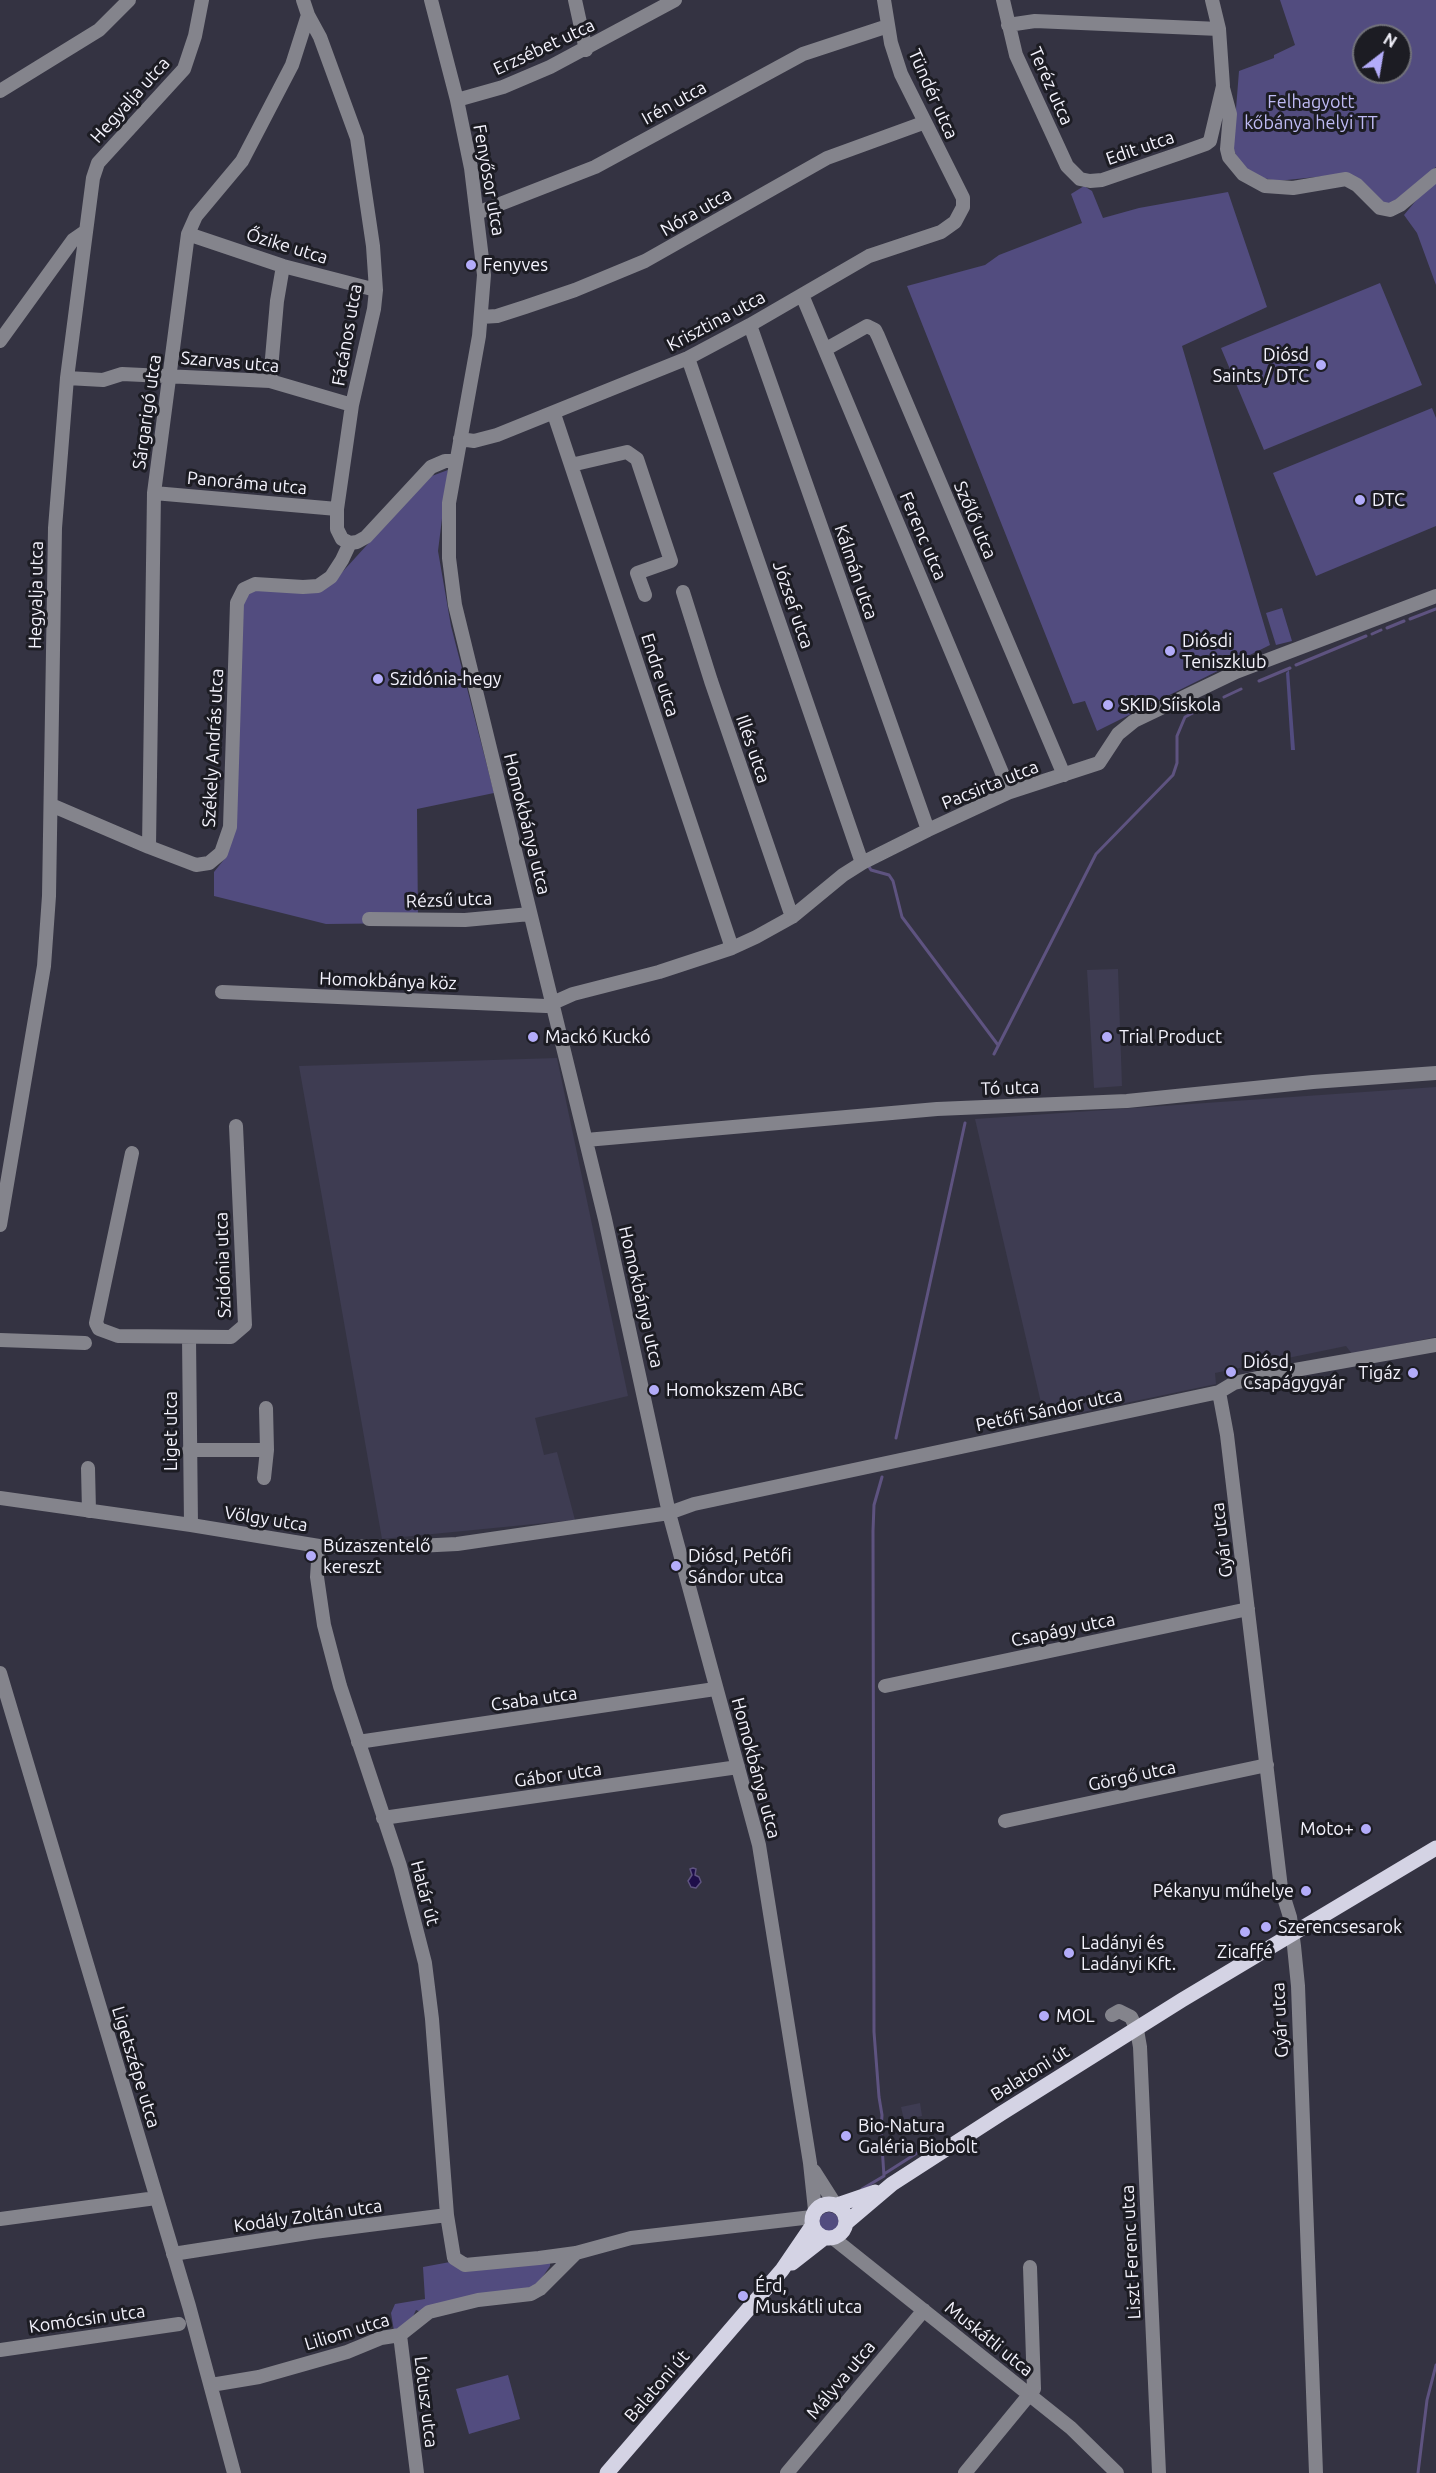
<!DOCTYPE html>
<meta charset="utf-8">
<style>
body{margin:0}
#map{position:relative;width:1436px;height:2473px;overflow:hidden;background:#343342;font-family:Ubuntu,sans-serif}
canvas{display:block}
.north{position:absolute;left:1352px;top:24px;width:60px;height:60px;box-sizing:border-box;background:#1c1c23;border:2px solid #72727a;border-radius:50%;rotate:31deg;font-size:16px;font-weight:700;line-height:24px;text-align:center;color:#f4f3fd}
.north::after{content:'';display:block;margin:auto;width:21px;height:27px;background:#b3acf9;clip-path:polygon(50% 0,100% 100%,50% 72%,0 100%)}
</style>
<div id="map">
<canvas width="1436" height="2473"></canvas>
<div class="north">N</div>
</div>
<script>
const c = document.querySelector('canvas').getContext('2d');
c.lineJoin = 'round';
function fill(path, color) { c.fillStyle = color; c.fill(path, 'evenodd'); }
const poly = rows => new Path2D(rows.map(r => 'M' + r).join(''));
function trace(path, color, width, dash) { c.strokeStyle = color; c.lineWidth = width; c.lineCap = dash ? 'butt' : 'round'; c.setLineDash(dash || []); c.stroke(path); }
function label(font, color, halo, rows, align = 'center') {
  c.font = font + ' Ubuntu,sans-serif'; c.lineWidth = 6; c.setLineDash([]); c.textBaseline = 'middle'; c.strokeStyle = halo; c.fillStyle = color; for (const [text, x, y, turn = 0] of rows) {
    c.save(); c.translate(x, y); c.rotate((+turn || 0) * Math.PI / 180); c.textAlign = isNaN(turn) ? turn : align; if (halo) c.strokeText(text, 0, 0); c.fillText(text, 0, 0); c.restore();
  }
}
const built = poly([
 [1118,969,1122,1086,1094,1088,1087,970],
 [557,1058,628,1396,535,1418,544,1455,557,1452,575,1520,382,1539,299,1066],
 [1436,1087,1436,1337,1352,1354,1346,1346,1215,1373,1216,1384,1045,1420,975,1119],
 [920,2103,922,2116,904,2120,901,2107]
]);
const green = poly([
 [1280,0,1436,0,1436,167,1392,203,1382,203,1345,174,1277,181,1259,177,1240,166,1233,147,1239,71,1274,58,1274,55,1295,45],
 [1364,36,1400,36,1400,72,1364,72],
 [1436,182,1436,285,1417,233,1404,215,1423,192],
 [1084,186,1092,191,1103,218,1139,208,1228,192,1267,307,1182,346,1270,645,1097,731,1085,701,1073,704,907,286,985,265,999,255,1082,223,1071,194],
 [1380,283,1422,385,1264,450,1221,348],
 [1432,408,1436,418,1436,526,1316,576,1273,473],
 [448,470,438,551,451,626,494,793,417,809,418,923,326,924,214,896,214,872,226,857,238,602,247,594,258,589,335,580,429,477],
 [1282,608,1292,641,1276,645,1266,613],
 [1289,670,1295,750,1291,750,1286,673],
 '819 2222a10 10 0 1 1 20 0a10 10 0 1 1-20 0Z',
 [550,2261,550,2266,531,2294,423,2313,416,2310,408,2327,394,2331,391,2313,395,2304,425,2299,423,2267,450,2262],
 [508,2375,520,2419,469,2434,456,2389]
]);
const water = poly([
 [693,1868,696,1869,695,1875,699,1877,701,1882,696,1888,691,1887,688,1881,692,1875,690,1869,693,1868]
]);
const stream = poly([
 [1410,619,1436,609],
 [1387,628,1404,621],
 [1372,634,1381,630],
 [1296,665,1366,636],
 [1259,681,1290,668],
 [1224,697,1241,689],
 [868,865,871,870,889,875,893,881,902,917,998,1045],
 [994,1054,1096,854,1173,775,1177,763,1177,736,1185,717,1218,700],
 [896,1438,965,1123],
 [884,2174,917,2153],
 [862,2189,884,2176,881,2131,882,2115,879,2097,874,2032,873,1531,874,1505,882,1477],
 [1418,2473,1427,2400,1436,2365]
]);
const minor = poly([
 [303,0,308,15,320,37,357,138,373,246,376,290,374,309,352,405,337,509,337,529,342,539,350,543,357,542,366,537,431,467,445,461,455,461],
 [431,0,457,100,471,168,484,275,479,336,449,503,449,558,455,605,605,1219,669,1513,759,1845,810,2163,815,2210],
 [575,0,586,50],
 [1003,0,1016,55,1067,166,1080,179,1090,181,1102,180,1178,154,1206,144,1210,141,1223,86,1219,29,1212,0],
 [1008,25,1035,21,1219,29],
 [1223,88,1230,114,1227,149,1229,157,1243,174,1265,186,1293,188,1346,179,1357,185,1380,208,1390,210,1400,205,1436,175],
 [0,91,99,30,129,0],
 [457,100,503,87,550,67,675,0],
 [477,213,595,167,803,54,888,26],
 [188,234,283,266,376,290],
 [802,295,1010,792],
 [481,317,497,316,525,307,575,290,645,261,827,158,923,123],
 [750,325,928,830],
 [0,341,73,240,86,231],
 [826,349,867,326,875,330,878,336,1064,775],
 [688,358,862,863],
 [67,378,103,380,122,374,270,381,352,405],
 [270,381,277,301,283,266],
 [554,414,732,948],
 [460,439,474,441,497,435,688,358,750,325,869,256,941,232,955,222,963,207,963,198,901,74,891,43,884,0],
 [571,465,627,452,637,459,671,561,637,573,645,595],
 [154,493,337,509],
 [683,592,711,681,792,917],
 [51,805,149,847,196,865,209,863,221,853,230,827,237,603,244,589,255,584,303,587,318,586,331,577,342,560,350,543],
 [149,847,154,493,188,234,196,216,242,161,292,65,308,15],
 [369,919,465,920,530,914],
 [222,992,546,1006,573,994,659,972,732,948,756,937,792,917,843,875,862,863,928,830,1010,792,1099,763,1118,734,1134,721,1236,672,1436,596],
 [586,1140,937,1109,1127,1101,1313,1082,1436,1073],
 [132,1153,96,1323,99,1329,118,1336,231,1337,245,1325,236,1126],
 [0,1225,44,966,49,896,55,528,67,378,93,178,98,163,184,69,195,36,202,0],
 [189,1337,191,1525],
 [0,1340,85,1343],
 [1219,1392,1227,1435,1281,1888,1290,1917,1294,1946,1298,1986,1316,2473],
 [189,1450,267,1450],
 [88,1468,89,1511],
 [264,1478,267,1450,266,1408],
 [0,1498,191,1525,319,1546,396,1547,457,1544,669,1513,694,1504,1219,1392,1234,1383,1295,1370,1436,1345],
 [319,1546,317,1577,324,1625,340,1686,400,1866,425,1963,432,2019,447,2215,454,2258,465,2265,539,2258,576,2253,631,2238,812,2217],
 [0,1673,189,2306,234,2473],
 [885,1686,1248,1609],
 [358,1742,715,1689],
 [383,1818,738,1767],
 [1005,1821,1267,1765],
 [1112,2015,1119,2011,1131,2017,1137,2030,1140,2047,1159,2473],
 [814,2171,835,2204],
 [0,2219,156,2198],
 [833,2238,1071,2428,1117,2473],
 [173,2254,314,2232,447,2215],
 [400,2335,417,2473],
 [0,2350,179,2324],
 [211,2385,259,2377,347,2352,381,2338,400,2335,429,2312,478,2300,531,2294,540,2289,576,2253],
 [787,2473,924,2310],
 [965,2473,1034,2389,1030,2267]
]);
const major = poly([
 '812 2221a17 17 0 1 1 34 0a17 17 0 1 1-34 0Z',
 [837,2205,875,2192],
 [846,2223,892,2184,1002,2113,1182,2000,1436,1848],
 [792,2263,824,2238],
 [607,2473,782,2270,812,2226]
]);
const markers = [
 [471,265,6,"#b3acf9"],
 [1321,365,6,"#b3acf9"],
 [1360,500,6,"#b3acf9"],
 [1170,651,6,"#b3acf9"],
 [378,679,6,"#b3acf9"],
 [1108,705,6,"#b3acf9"],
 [533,1037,6,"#b3acf9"],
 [1107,1037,6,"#b3acf9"],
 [1231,1372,6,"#b3acf9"],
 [1413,1373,6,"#b3acf9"],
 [654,1390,6,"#b3acf9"],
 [311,1556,6,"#b3acf9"],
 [676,1566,6,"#b3acf9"],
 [1366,1829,6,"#b3acf9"],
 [1306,1891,6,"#b3acf9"],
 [1266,1927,6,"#b3acf9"],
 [1245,1932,6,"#b3acf9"],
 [1069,1953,6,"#b3acf9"],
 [1044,2016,6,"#b3acf9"],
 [846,2136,6,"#b3acf9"],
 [743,2296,6,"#b3acf9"]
];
const streetNames = [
 ["Erzsébet utca",544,47,-25],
 ["Teréz utca",1051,86,66],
 ["Tündér utca",933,94,66],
 ["Hegyalja utca",130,100,-48],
 ["Irén utca",674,103,-29],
 ["Edit utca",1140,148,-19],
 ["Fenyősor utca",489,180,80],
 ["Nóra utca",696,212,-30],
 ["Őzike utca",287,246,17],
 ["Krisztina utca",716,321,-28],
 ["Fácános utca",347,335,-80],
 ["Szarvas utca",230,362,5],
 ["Sárgarigó utca",147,412,-82],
 ["Panoráma utca",247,483,5],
 ["Szőlő utca",975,520,67],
 ["Ferenc utca",923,536,67],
 ["Kálmán utca",856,572,71],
 ["Hegyalja utca",36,595,-89],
 ["József utca",793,605,71],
 ["Endre utca",660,675,72],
 ["Székely András utca",213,748,-87],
 ["Illés utca",753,749,71],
 ["Pacsirta utca",990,785,-22],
 ["Homokbánya utca",527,824,76],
 ["Rézsű utca",449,900,-2],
 ["Homokbánya köz",388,981,2],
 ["Tó utca",1010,1088,-2],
 ["Szidónia utca",223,1265,-92],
 ["Homokbánya utca",641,1297,77],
 ["Petőfi Sándor utca",1049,1410,-12],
 ["Liget utca",171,1431,-90],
 ["Völgy utca",266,1519,9],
 ["Gyár utca",1222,1540,-97],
 ["Csapágy utca",1063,1630,-12],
 ["Csaba utca",534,1699,-8],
 ["Homokbánya utca",756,1768,75],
 ["Gábor utca",558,1775,-8],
 ["Görgő utca",1132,1776,-12],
 ["Határ út",425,1893,75],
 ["Gyár utca",1280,2020,-93],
 ["Ligetszépe utca",136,2067,73],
 ["Balatoni út",1030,2073,-32],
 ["Kodály Zoltán utca",308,2216,-8],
 ["Liszt Ferenc utca",1131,2252,-93],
 ["Komócsin utca",87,2319,-8],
 ["Liliom utca",347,2332,-17],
 ["Muskátli utca",989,2339,39],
 ["Mályva utca",841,2380,-50],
 ["Balatoni út",657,2386,-49],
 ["Lótusz utca",426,2402,83]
];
const parkNames = [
 ["Felhagyott",1311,102],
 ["kőbánya helyi TT",1311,123]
];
const poiNames = [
 ["Fenyves",483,265],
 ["Diósd",1309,355,"right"],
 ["Saints / DTC",1309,376,"right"],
 ["DTC",1372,500],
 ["Diósdi",1182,641],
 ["Teniszklub",1182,662],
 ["Szidónia-hegy",390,679],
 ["SKID Síiskola",1120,705],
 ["Mackó Kuckó",545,1037],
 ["Trial Product",1119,1037],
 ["Diósd,",1243,1362],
 ["Csapágygyár",1243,1383],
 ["Tigáz",1401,1373,"right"],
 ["Homokszem ABC",666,1390],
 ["Búzaszentelő",323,1546],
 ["kereszt",323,1567],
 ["Diósd, Petőfi",688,1556],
 ["Sándor utca",688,1577],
 ["Moto+",1354,1829,"right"],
 ["Pékanyu műhelye",1294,1891,"right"],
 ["Szerencsesarok",1278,1927],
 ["Ladányi és",1081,1943],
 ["Ladányi Kft.",1081,1964],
 ["Zicaffé",1245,1952,"center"],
 ["MOL",1056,2016],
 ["Bio-Natura",858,2126],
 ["Galéria Biobolt",858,2147],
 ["Érd,",755,2286],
 ["Muskátli utca",755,2307]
];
fill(built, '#3e3c52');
fill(green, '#524c7f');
fill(water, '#1e0e4a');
trace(water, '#5e5380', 1.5);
trace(stream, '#5e5380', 3);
trace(minor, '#84848c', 14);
trace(major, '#d4d3e4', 15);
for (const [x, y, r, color] of markers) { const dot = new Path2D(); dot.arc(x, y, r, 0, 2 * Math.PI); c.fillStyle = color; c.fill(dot); trace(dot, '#1c1c23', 2); }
label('18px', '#f4f3fd', '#1c1c23', streetNames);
label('18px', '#bebaf3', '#1c1c23', parkNames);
label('18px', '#f4f3fd', '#1c1c23', poiNames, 'left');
</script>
